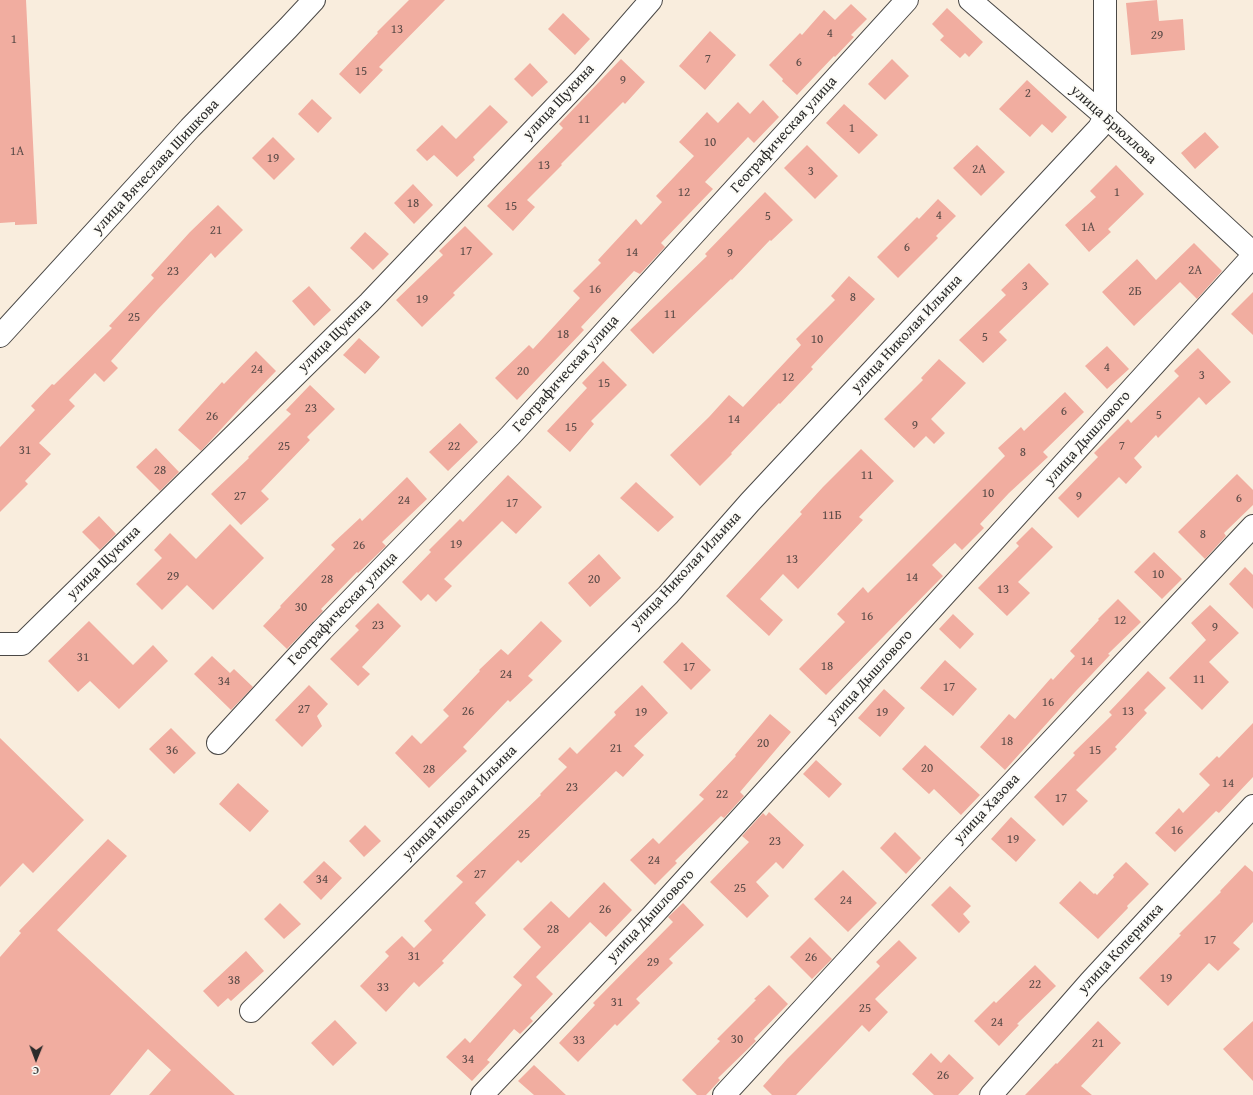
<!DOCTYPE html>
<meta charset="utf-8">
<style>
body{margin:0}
#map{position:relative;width:1253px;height:1095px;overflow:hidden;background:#f9eddd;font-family:"Gentium Book Plus",serif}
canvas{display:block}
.north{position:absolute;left:16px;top:1039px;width:40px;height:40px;-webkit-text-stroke:3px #fdfcf7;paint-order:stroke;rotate:181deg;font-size:11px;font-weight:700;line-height:16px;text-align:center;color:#2b2b2b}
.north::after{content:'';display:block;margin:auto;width:14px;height:18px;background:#2b2b2b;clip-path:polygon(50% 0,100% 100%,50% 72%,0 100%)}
</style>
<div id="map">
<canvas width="1253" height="1095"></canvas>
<div class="north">С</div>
</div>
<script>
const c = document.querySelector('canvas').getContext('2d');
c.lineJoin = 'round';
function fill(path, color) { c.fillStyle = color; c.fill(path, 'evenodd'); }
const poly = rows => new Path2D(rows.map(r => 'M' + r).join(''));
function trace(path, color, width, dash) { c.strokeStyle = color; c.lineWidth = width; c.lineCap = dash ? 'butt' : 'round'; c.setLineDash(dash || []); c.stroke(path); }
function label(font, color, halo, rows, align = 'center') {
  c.font = font + ' "Gentium Book Plus",serif'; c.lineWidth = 4; c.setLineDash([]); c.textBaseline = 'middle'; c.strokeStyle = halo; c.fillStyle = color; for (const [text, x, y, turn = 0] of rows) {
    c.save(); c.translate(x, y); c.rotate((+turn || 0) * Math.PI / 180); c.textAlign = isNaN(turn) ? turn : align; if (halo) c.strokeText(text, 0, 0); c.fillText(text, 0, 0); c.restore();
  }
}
const building = poly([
 [0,0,26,0,37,224,15,225,15,222,0,223],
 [409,0,445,0,379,67,383,70,360,94,339,74,378,33,377,32],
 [1157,0,1159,21,1183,19,1185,50,1131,55,1126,3],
 [851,4,867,19,851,35,854,37,835,57,834,56,797,95,782,81,783,79,769,65,800,33,802,35,824,10,835,20],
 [947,8,983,42,969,57,965,53,960,58,940,40,944,36,932,24],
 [563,13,590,39,575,55,548,29],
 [710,31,736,55,705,90,679,66],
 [621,59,645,82,625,104,623,102,561,164,562,165,527,200,535,207,513,231,487,206,563,128,559,124],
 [892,59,909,76,885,100,868,84],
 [530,63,548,82,532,97,514,79],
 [1027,80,1067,117,1052,133,1042,124,1030,137,999,109],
 [312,99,332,118,318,133,298,114],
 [763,100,779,117,754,143,748,137,705,182,713,189,661,243,665,247,640,274,634,271,581,327,584,330,517,400,495,378,529,345,533,349,580,298,573,291,601,263,598,260,636,219,641,225,662,202,656,196,694,156,679,142,707,112,718,123,738,102,750,114],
 [844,104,878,135,859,154,826,123],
 [490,105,508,122,473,157,475,160,457,177,434,155,427,161,416,150,442,125,456,139],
 [1205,132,1219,147,1195,169,1181,153],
 [273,137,295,159,274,180,252,158],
 [807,145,838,176,815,199,784,168],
 [977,145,1005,172,981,196,953,168],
 [1116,165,1144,194,1108,229,1111,232,1089,252,1065,225,1096,197,1090,191],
 [413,184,433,205,414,224,394,203],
 [765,192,793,220,771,241,770,240,732,280,731,279,653,354,630,330,707,256,705,254],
 [938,199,956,216,936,236,938,238,898,278,877,257,917,217,919,219],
 [218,205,243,230,215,258,211,253,158,309,111,361,118,368,104,382,95,373,69,400,75,406,39,443,51,454,25,481,28,484,0,512,0,447,35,410,31,406,52,384,54,385,112,328,109,326,154,278,151,275,190,232],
 [465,226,493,254,453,293,455,295,422,327,396,300,443,255,439,251],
 [365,232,389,254,373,270,350,248],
 [1194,243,1222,271,1197,299,1180,282,1134,326,1102,292,1137,259,1156,280],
 [1029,263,1049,284,999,332,1007,340,983,363,959,340,1006,295,1001,290],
 [849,276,875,299,811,367,813,369,780,404,779,403,731,453,732,454,700,486,670,455,709,417,729,395,743,407,801,345,796,339,835,300,831,296],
 [309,286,331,310,314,326,292,301],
 [1253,292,1253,335,1231,314],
 [359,338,380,357,365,374,343,355],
 [1107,346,1129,369,1107,389,1085,366],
 [1198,348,1231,382,1206,405,1199,397,1158,438,1156,435,1134,458,1142,467,1126,484,1119,477,1078,518,1058,498,1098,457,1094,453,1128,419,1131,423,1179,376,1174,371],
 [256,351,276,371,245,403,201,451,178,430,222,382,224,384],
 [939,359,966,383,931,419,945,433,934,444,926,436,914,448,884,419,923,380,921,378],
 [603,361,627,385,591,421,594,424,570,452,547,431,587,388,582,383],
 [310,385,335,409,307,437,310,440,261,491,269,499,241,525,211,494,249,458,248,457,291,414,286,410],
 [1065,392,1084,412,1043,452,1048,457,1009,493,980,524,984,528,962,550,955,543,932,565,943,576,826,695,799,669,845,622,837,614,863,587,868,593,1005,456,998,448,1021,427,1024,431],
 [460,423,478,442,448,471,429,452],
 [156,448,179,472,160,491,136,467],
 [861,449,894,481,859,517,863,520,798,589,783,574,760,599,783,620,769,636,726,596,802,514,800,512,823,487],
 [1237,474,1253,490,1253,505,1224,533,1226,536,1205,559,1178,532],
 [508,475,542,507,516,534,502,521,444,579,452,586,436,602,428,594,421,601,402,582,431,552,429,550,460,519,463,522],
 [407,477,427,499,382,542,386,546,358,573,357,572,321,609,323,611,287,649,263,626,281,607,280,606,335,549,331,545,360,518,362,521],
 [636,482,674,517,658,532,620,498],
 [99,516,116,534,100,550,82,532],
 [230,524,264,558,213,610,187,585,162,610,136,584,162,558,154,550,170,533,196,559],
 [1032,527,1053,547,1018,582,1030,593,1007,616,978,588,1019,546,1016,543],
 [1154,552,1182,579,1162,599,1134,572],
 [599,554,621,578,590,607,568,583],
 [1245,567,1253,575,1253,609,1229,584],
 [1118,599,1141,622,1108,654,1110,655,1075,692,1005,770,980,747,1009,714,1015,719,1051,678,1053,680,1075,656,1070,651,1099,620,1098,619],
 [378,603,401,626,362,667,370,674,358,686,330,659,359,630,355,626],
 [1210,605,1239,633,1209,662,1229,682,1202,710,1169,678,1206,640,1191,623],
 [953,614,974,634,960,649,939,629],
 [89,621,133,665,153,645,168,661,119,709,90,681,78,692,48,661],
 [541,621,562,641,528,676,533,680,510,702,508,700,463,747,467,751,429,788,395,753,412,735,421,744,449,716,443,710,480,671,479,670,501,649,508,655],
 [682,642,711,670,691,690,663,662],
 [212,656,230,673,234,669,253,687,231,710,194,674],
 [945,660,977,689,953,716,920,688],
 [1148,671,1166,688,1144,710,1147,713,1115,747,1117,749,1076,790,1088,801,1063,826,1034,797,1075,755,1073,753,1112,715,1109,712],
 [309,685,328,704,317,716,322,726,302,747,275,720],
 [642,685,668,713,634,746,644,755,623,777,616,771,521,863,518,860,475,903,486,915,442,961,444,963,419,987,414,982,386,1012,360,986,389,956,385,952,402,936,414,948,432,930,424,921,463,882,456,876,541,795,540,794,567,767,558,759,570,747,577,754,616,715,614,712],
 [884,689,905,708,880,737,858,718],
 [770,714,791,732,740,792,744,796,724,818,721,816,675,861,677,863,655,885,630,860,653,838,659,844,704,799,699,795,736,756,735,755],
 [1253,723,1253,777,1219,813,1216,811,1175,852,1155,833,1179,808,1183,813,1210,785,1199,774,1217,756,1219,758],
 [171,728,196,753,174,774,149,749],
 [0,738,84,820,33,873,23,863,0,887],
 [925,745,980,795,961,815,934,789,929,794,902,769],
 [816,760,842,784,829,798,803,774],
 [238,783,269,811,250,832,219,804],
 [769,812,804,845,783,869,776,862,756,882,769,896,747,918,710,882,749,842,742,836,763,813,766,816],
 [1011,817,1036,840,1016,862,991,839],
 [365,825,381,841,364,857,349,841],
 [895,832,921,858,906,874,880,848],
 [108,839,127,856,57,930,235,1095,149,1095,171,1070,148,1049,110,1095,0,1095,0,957,21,933,19,931],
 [324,861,342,878,321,900,303,882],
 [1126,862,1149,884,1127,906,1128,908,1098,939,1059,903,1080,881,1094,894,1095,893,1097,895,1114,877,1113,875],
 [1245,865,1253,872,1253,922,1233,943,1240,949,1218,971,1209,963,1168,1006,1139,978,1181,935,1179,934,1221,892,1220,891],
 [843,870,877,903,848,932,814,899],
 [604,882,632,910,606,937,590,922,536,977,553,994,530,1018,533,1021,520,1034,514,1029,487,1060,490,1062,472,1081,446,1057,465,1038,470,1043,522,985,513,977,541,947,523,929,551,901,569,918],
 [950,886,971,906,963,914,970,922,959,933,931,905],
 [280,903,301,924,284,939,264,919],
 [683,903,704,925,669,959,673,963,636,999,640,1003,617,1026,615,1024,578,1062,559,1043,595,1005,593,1003,673,922,668,917],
 [810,937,832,959,812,979,790,957],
 [899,940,917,958,875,999,888,1012,869,1032,862,1025,796,1095,772,1095,763,1086,787,1059,880,966,876,962],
 [246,951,264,971,231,1001,228,998,218,1007,203,991],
 [1035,965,1056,986,1017,1024,1019,1025,999,1046,974,1021,994,1001,996,1003],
 [769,985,788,1004,754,1039,756,1041,718,1078,720,1080,706,1095,697,1095,682,1080,720,1041,717,1039,756,1000,754,999],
 [335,1020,357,1043,333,1066,311,1043],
 [1098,1021,1121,1043,1081,1086,1092,1095,1025,1095,1056,1063,1057,1064],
 [1253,1021,1253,1081,1223,1049],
 [931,1053,941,1063,949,1054,974,1078,958,1095,934,1095,912,1074],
 [534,1065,566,1095,534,1095,518,1081]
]);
const street = poly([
 [970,0,1105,116,1253,253],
 [0,336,190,128,288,28,314,0],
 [0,644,22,644,369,303,584,77,651,0],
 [218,743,322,630,510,436,907,0],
 [251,1011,668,595,750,502,1099,128,1105,116,1105,0],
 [482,1095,652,916,1253,256],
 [724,1095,953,846,1253,526],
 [991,1095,1090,982,1253,806]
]);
const numberNames = [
 ["13",397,30],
 ["4",830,34],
 ["29",1157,36],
 ["1",14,40],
 ["7",708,60],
 ["6",799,63],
 ["15",361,72],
 ["9",623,81],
 ["2",1028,94],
 ["11",584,120],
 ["1",852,129],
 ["10",710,143],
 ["1А",17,152],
 ["19",273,159],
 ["13",544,166],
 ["2А",979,170],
 ["3",811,172],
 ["12",684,193],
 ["1",1117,193],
 ["18",413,204],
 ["15",511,207],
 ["4",939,216],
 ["5",768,217],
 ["1А",1088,228],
 ["21",216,231],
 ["6",907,248],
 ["17",466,252],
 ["14",632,253],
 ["9",730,254],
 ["2А",1195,271],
 ["23",173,272],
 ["3",1025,287],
 ["16",595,290],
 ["2Б",1135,292],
 ["8",853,298],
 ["19",422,300],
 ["11",670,315],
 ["25",134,318],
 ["18",563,335],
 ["5",985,338],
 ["10",817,340],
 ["4",1107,368],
 ["24",257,370],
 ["20",523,372],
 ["3",1202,376],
 ["12",788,378],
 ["15",604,384],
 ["23",311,409],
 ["6",1064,412],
 ["5",1159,416],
 ["26",212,417],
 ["14",734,420],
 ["9",915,426],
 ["15",571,428],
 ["25",284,447],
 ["22",454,447],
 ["7",1122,447],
 ["31",25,451],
 ["8",1023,453],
 ["28",160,471],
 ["11",867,476],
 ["10",988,494],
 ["27",240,497],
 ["9",1079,497],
 ["6",1239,499],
 ["24",404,501],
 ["17",512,504],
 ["11Б",832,516],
 ["8",1203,535],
 ["19",456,545],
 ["26",359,546],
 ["13",792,560],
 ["10",1158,575],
 ["29",173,577],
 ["14",912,578],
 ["28",327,580],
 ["20",594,580],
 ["13",1003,590],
 ["30",301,608],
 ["16",867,617],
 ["12",1120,621],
 ["23",378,626],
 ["9",1215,628],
 ["31",83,658],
 ["14",1087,662],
 ["18",827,667],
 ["17",689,668],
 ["24",506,675],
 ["11",1199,680],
 ["34",224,682],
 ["17",949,688],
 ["16",1048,703],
 ["27",304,710],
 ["26",468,712],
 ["13",1128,712],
 ["19",641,713],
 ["19",882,713],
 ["18",1007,742],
 ["20",763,744],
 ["21",616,749],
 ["36",172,751],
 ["15",1095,751],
 ["20",927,769],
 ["28",429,770],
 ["14",1228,784],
 ["23",572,788],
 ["22",722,795],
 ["17",1061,799],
 ["16",1177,831],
 ["25",524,835],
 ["19",1013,840],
 ["23",775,842],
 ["24",654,861],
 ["27",480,875],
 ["34",322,880],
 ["25",740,889],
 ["24",846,901],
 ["26",605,910],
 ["28",553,930],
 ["17",1210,941],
 ["31",414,957],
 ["26",811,958],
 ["29",653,963],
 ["19",1166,979],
 ["38",234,981],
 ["22",1035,985],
 ["33",383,988],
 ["31",617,1003],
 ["25",865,1009],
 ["24",997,1023],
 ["30",737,1040],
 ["33",579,1041],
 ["21",1098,1044],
 ["34",468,1060],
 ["26",943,1076]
];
const streetNames = [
 ["улица Щукина",559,102,-47],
 ["улица Брюллова",1113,125,42],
 ["Географическая улица",784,135,-48],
 ["улица Вячеслава Шишкова",156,167,-47],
 ["улица Николая Ильина",907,334,-47],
 ["улица Щукина",335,336,-45],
 ["Географическая улица",566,374,-48],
 ["улица Дышлового",1088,438,-48],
 ["улица Щукина",104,563,-45],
 ["улица Николая Ильина",686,571,-47],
 ["Географическая улица",343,609,-46],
 ["улица Дышлового",870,677,-48],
 ["улица Николая Ильина",460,803,-45],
 ["улица Хазова",987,809,-47],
 ["улица Дышлового",651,916,-47],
 ["улица Коперника",1121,949,-47]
];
fill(building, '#f1ada0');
trace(street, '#4a4846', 24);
trace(street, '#fff', 22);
label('13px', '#5c4c48', null, numberNames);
label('15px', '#2b2b2b', '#fdfcf7', streetNames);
</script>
